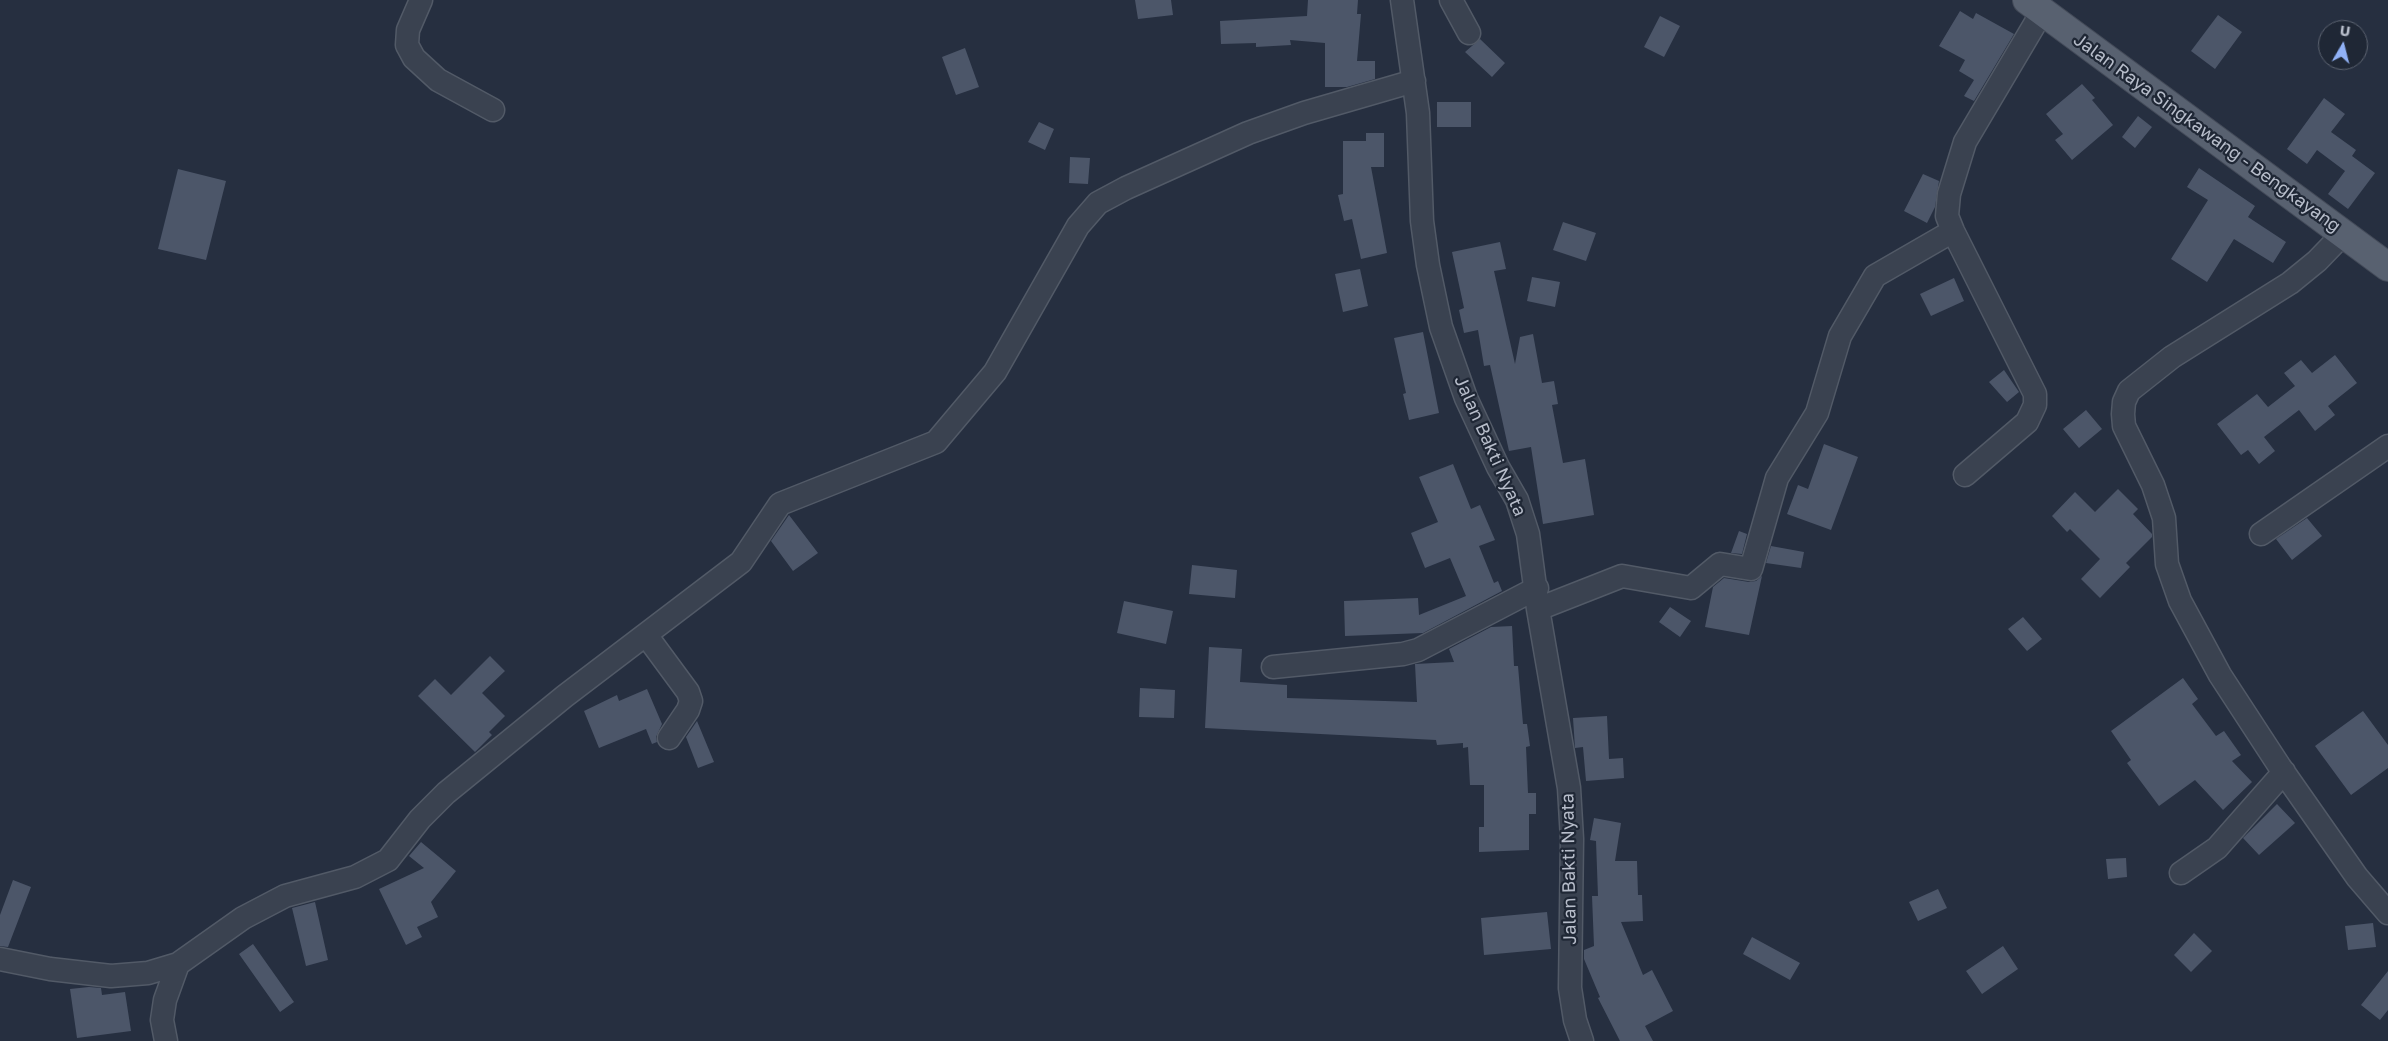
<!DOCTYPE html>
<style>
body{margin:0}
#map{position:relative;width:2388px;height:1041px;overflow:hidden;background:#262f40;font-family:"Golos Text",sans-serif}
canvas{display:block}
.north{position:absolute;left:2318px;top:20px;width:50px;height:50px;box-sizing:border-box;background:#1f2735;border:1px solid #5c6371;border-radius:50%;rotate:8deg;font-size:14px;font-weight:700;line-height:20px;text-align:center;color:#b7bdca}
.north::after{content:'';display:block;margin:auto;width:18px;height:22px;background:#90b1f6;clip-path:polygon(50% 0,100% 100%,50% 72%,0 100%)}
</style>
<div id="map">
<canvas width="2388" height="1041"></canvas>
<div class="north">U</div>
</div>
<script>
const c = document.querySelector('canvas').getContext('2d');
c.lineJoin = 'round';
function fill(path, color) { c.fillStyle = color; c.fill(path, 'evenodd'); }
const poly = rows => new Path2D(rows.map(r => 'M' + r).join(''));
function trace(path, color, width, dash) { c.strokeStyle = color; c.lineWidth = width; c.lineCap = dash ? 'butt' : 'round'; c.setLineDash(dash || []); c.stroke(path); }
function label(font, color, halo, rows, align = 'center') {
  c.font = font + ' "Golos Text",sans-serif'; c.lineWidth = 4.5; c.setLineDash([]); c.textBaseline = 'middle'; c.strokeStyle = halo; c.fillStyle = color; for (const [text, x, y, turn = 0] of rows) {
    c.save(); c.translate(x, y); c.rotate((+turn || 0) * Math.PI / 180); c.textAlign = isNaN(turn) ? turn : align; if (halo) c.strokeText(text, 0, 0); c.fillText(text, 0, 0); c.restore();
  }
}
const building = poly([
 [1135,0,1171,0,1173,15,1138,19],
 [1308,0,1358,0,1357,14,1361,14,1357,61,1375,61,1375,79,1347,87,1325,87,1325,43,1290,40,1291,45,1256,47,1256,43,1221,44,1220,21,1307,16],
 [1960,11,1973,19,1976,13,2014,34,1974,101,1964,96,1974,80,1959,71,1965,60,1939,46],
 [2218,15,2242,32,2215,69,2191,51],
 [1660,16,1680,26,1664,57,1644,47],
 [1480,39,1505,63,1492,77,1465,52],
 [965,48,979,87,956,95,942,57],
 [2082,84,2095,98,2092,100,2113,125,2072,160,2055,140,2063,134,2046,114],
 [2324,98,2345,114,2331,132,2356,150,2352,156,2375,173,2348,209,2328,194,2345,171,2317,150,2307,164,2287,149],
 [1437,102,1471,102,1471,127,1437,127],
 [2138,116,2152,127,2135,148,2122,137],
 [1039,122,1054,129,1045,150,1028,142],
 [1366,133,1384,133,1384,167,1371,167,1387,253,1361,259,1352,219,1344,221,1338,195,1343,194,1343,141,1366,141],
 [1070,157,1090,158,1088,184,1069,183],
 [2199,168,2255,206,2248,217,2286,242,2273,263,2234,239,2207,282,2171,259,2208,200,2187,187],
 [178,169,226,181,206,260,158,249],
 [1923,174,1939,181,1935,207,1927,223,1904,211],
 [1563,222,1596,233,1586,261,1553,250],
 [1500,242,1506,269,1494,271,1515,364,1520,337,1533,334,1542,383,1554,381,1558,404,1552,405,1563,463,1585,459,1594,515,1543,524,1531,447,1509,451,1490,365,1484,366,1478,330,1464,333,1459,310,1464,308,1452,252],
 [1360,269,1368,306,1343,312,1335,274],
 [1532,277,1560,282,1555,307,1527,301],
 [1954,278,1964,301,1931,316,1920,294],
 [1423,332,1439,413,1409,420,1403,394,1406,393,1394,338],
 [2335,355,2357,383,2328,406,2335,415,2315,431,2299,410,2264,437,2275,451,2259,464,2248,450,2241,455,2217,424,2257,394,2268,407,2295,386,2284,373,2301,360,2312,373],
 [2004,370,2019,392,2007,402,1989,382],
 [2086,410,2102,429,2079,448,2063,429],
 [1824,444,1858,457,1831,530,1787,514,1798,485,1808,489],
 [1453,464,1471,509,1480,505,1495,540,1479,546,1494,583,1498,581,1502,591,1423,633,1345,636,1344,601,1418,598,1419,615,1466,596,1450,558,1425,568,1411,533,1438,522,1419,477],
 [2118,489,2138,509,2133,514,2152,534,2152,537,2126,563,2130,567,2100,598,2081,579,2100,559,2070,529,2067,532,2052,516,2075,492,2095,512],
 [789,515,818,553,793,571,771,541],
 [2307,518,2322,536,2292,560,2276,539],
 [1739,531,1747,534,1742,554,1731,553],
 [1771,546,1804,552,1801,568,1766,563],
 [1192,565,1237,570,1235,598,1189,594],
 [1762,576,1749,635,1705,627,1713,587,1724,578,1749,582,1756,581],
 [1124,601,1173,611,1166,644,1117,633],
 [1670,607,1691,621,1680,637,1659,622],
 [2023,617,2042,639,2027,651,2008,629],
 [1512,626,1514,666,1518,666,1523,724,1527,724,1530,746,1526,747,1528,793,1536,793,1536,814,1529,814,1529,850,1479,852,1479,827,1484,827,1484,785,1470,785,1468,747,1463,748,1463,743,1437,745,1436,740,1205,728,1209,647,1242,649,1240,682,1287,685,1287,698,1417,702,1415,664,1454,662,1449,649,1491,627],
 [490,656,505,671,482,693,505,716,489,732,492,735,475,752,418,696,435,679,451,695],
 [2183,678,2198,699,2192,704,2216,736,2224,731,2241,755,2232,761,2252,782,2223,810,2195,780,2159,806,2127,763,2131,760,2111,731],
 [1140,688,1175,690,1174,718,1139,717],
 [647,689,662,724,656,737,657,742,652,744,646,729,599,748,584,711,617,695,619,701],
 [2363,711,2388,745,2388,768,2351,795,2315,746],
 [1607,716,1609,759,1623,758,1624,778,1586,781,1583,747,1575,748,1573,718],
 [697,721,714,762,698,768,686,737],
 [2277,804,2295,823,2259,855,2243,838],
 [1594,818,1621,823,1615,861,1637,861,1638,895,1642,895,1643,921,1621,922,1643,975,1652,970,1673,1011,1645,1026,1653,1041,1620,1041,1598,998,1600,997,1584,959,1584,950,1594,946,1592,896,1598,896,1596,841,1590,840],
 [421,842,456,871,431,902,438,917,417,927,422,937,406,945,379,889,424,868,409,856],
 [2126,858,2127,877,2108,879,2106,859],
 [13,880,31,887,8,947,0,946,0,915],
 [1938,889,1947,908,1918,921,1909,902],
 [315,902,328,960,306,966,292,908],
 [1547,912,1551,949,1484,955,1481,918],
 [2373,923,2376,947,2348,950,2345,926],
 [2194,933,2212,951,2191,972,2174,955],
 [1752,937,1800,963,1790,980,1743,954],
 [253,944,294,1002,280,1012,239,954],
 [2003,946,2018,969,1982,994,1966,971],
 [2388,971,2388,1010,2380,1020,2361,1005],
 [89,987,101,988,102,995,125,992,131,1031,77,1038,70,989]
]);
const minor = poly([
 [421,0,408,30,407,45,414,58,438,80,493,110],
 [1402,0,1418,113,1422,221,1428,265,1441,327,1466,398,1498,467,1517,500,1528,534,1538,609,1569,788,1572,839,1570,988,1575,1020,1582,1041],
 [1451,0,1469,33],
 [2344,233,2317,261,2290,283,2172,357,2129,391,2124,402,2123,414,2124,426,2153,485,2164,518,2167,564,2180,601,2220,675,2280,767,2357,877,2388,913],
 [1965,475,2027,422,2035,405,2035,394,1953,231,1947,216,1949,194,1965,142,2042,12],
 [2261,534,2388,446],
 [1538,609,1622,576,1691,588,1720,564,1751,569,1777,478,1817,413,1840,336,1875,276,1953,231],
 [646,635,688,692,691,701,688,710,669,738],
 [1273,667,1403,654,1418,650,1537,588],
 [2181,873,2217,848,2284,772],
 [0,959,50,969,111,976,148,973,178,964,243,918,285,896,355,877,388,860,420,819,446,793,565,696,741,562,780,504,936,442,995,372,1078,226,1098,203,1126,188,1248,133,1304,113,1414,81],
 [166,1041,162,1020,165,1000,178,964]
]);
const major = poly([
 [2027,0,2388,267]
]);
const streetNames = [
 ["Jalan Raya Singkawang - Bengkayang",2207,133,36],
 ["Jalan Bakti Nyata",1490,446,66],
 ["Jalan Bakti Nyata",1569,869,-91]
];
fill(building, '#4c5669');
trace(minor, '#525a67', 25);
trace(major, '#444b59', 30);
trace(minor, '#3a4250', 22);
trace(major, '#586170', 28);
label('18px', '#b7bdca', '#1f2735', streetNames);
</script>
